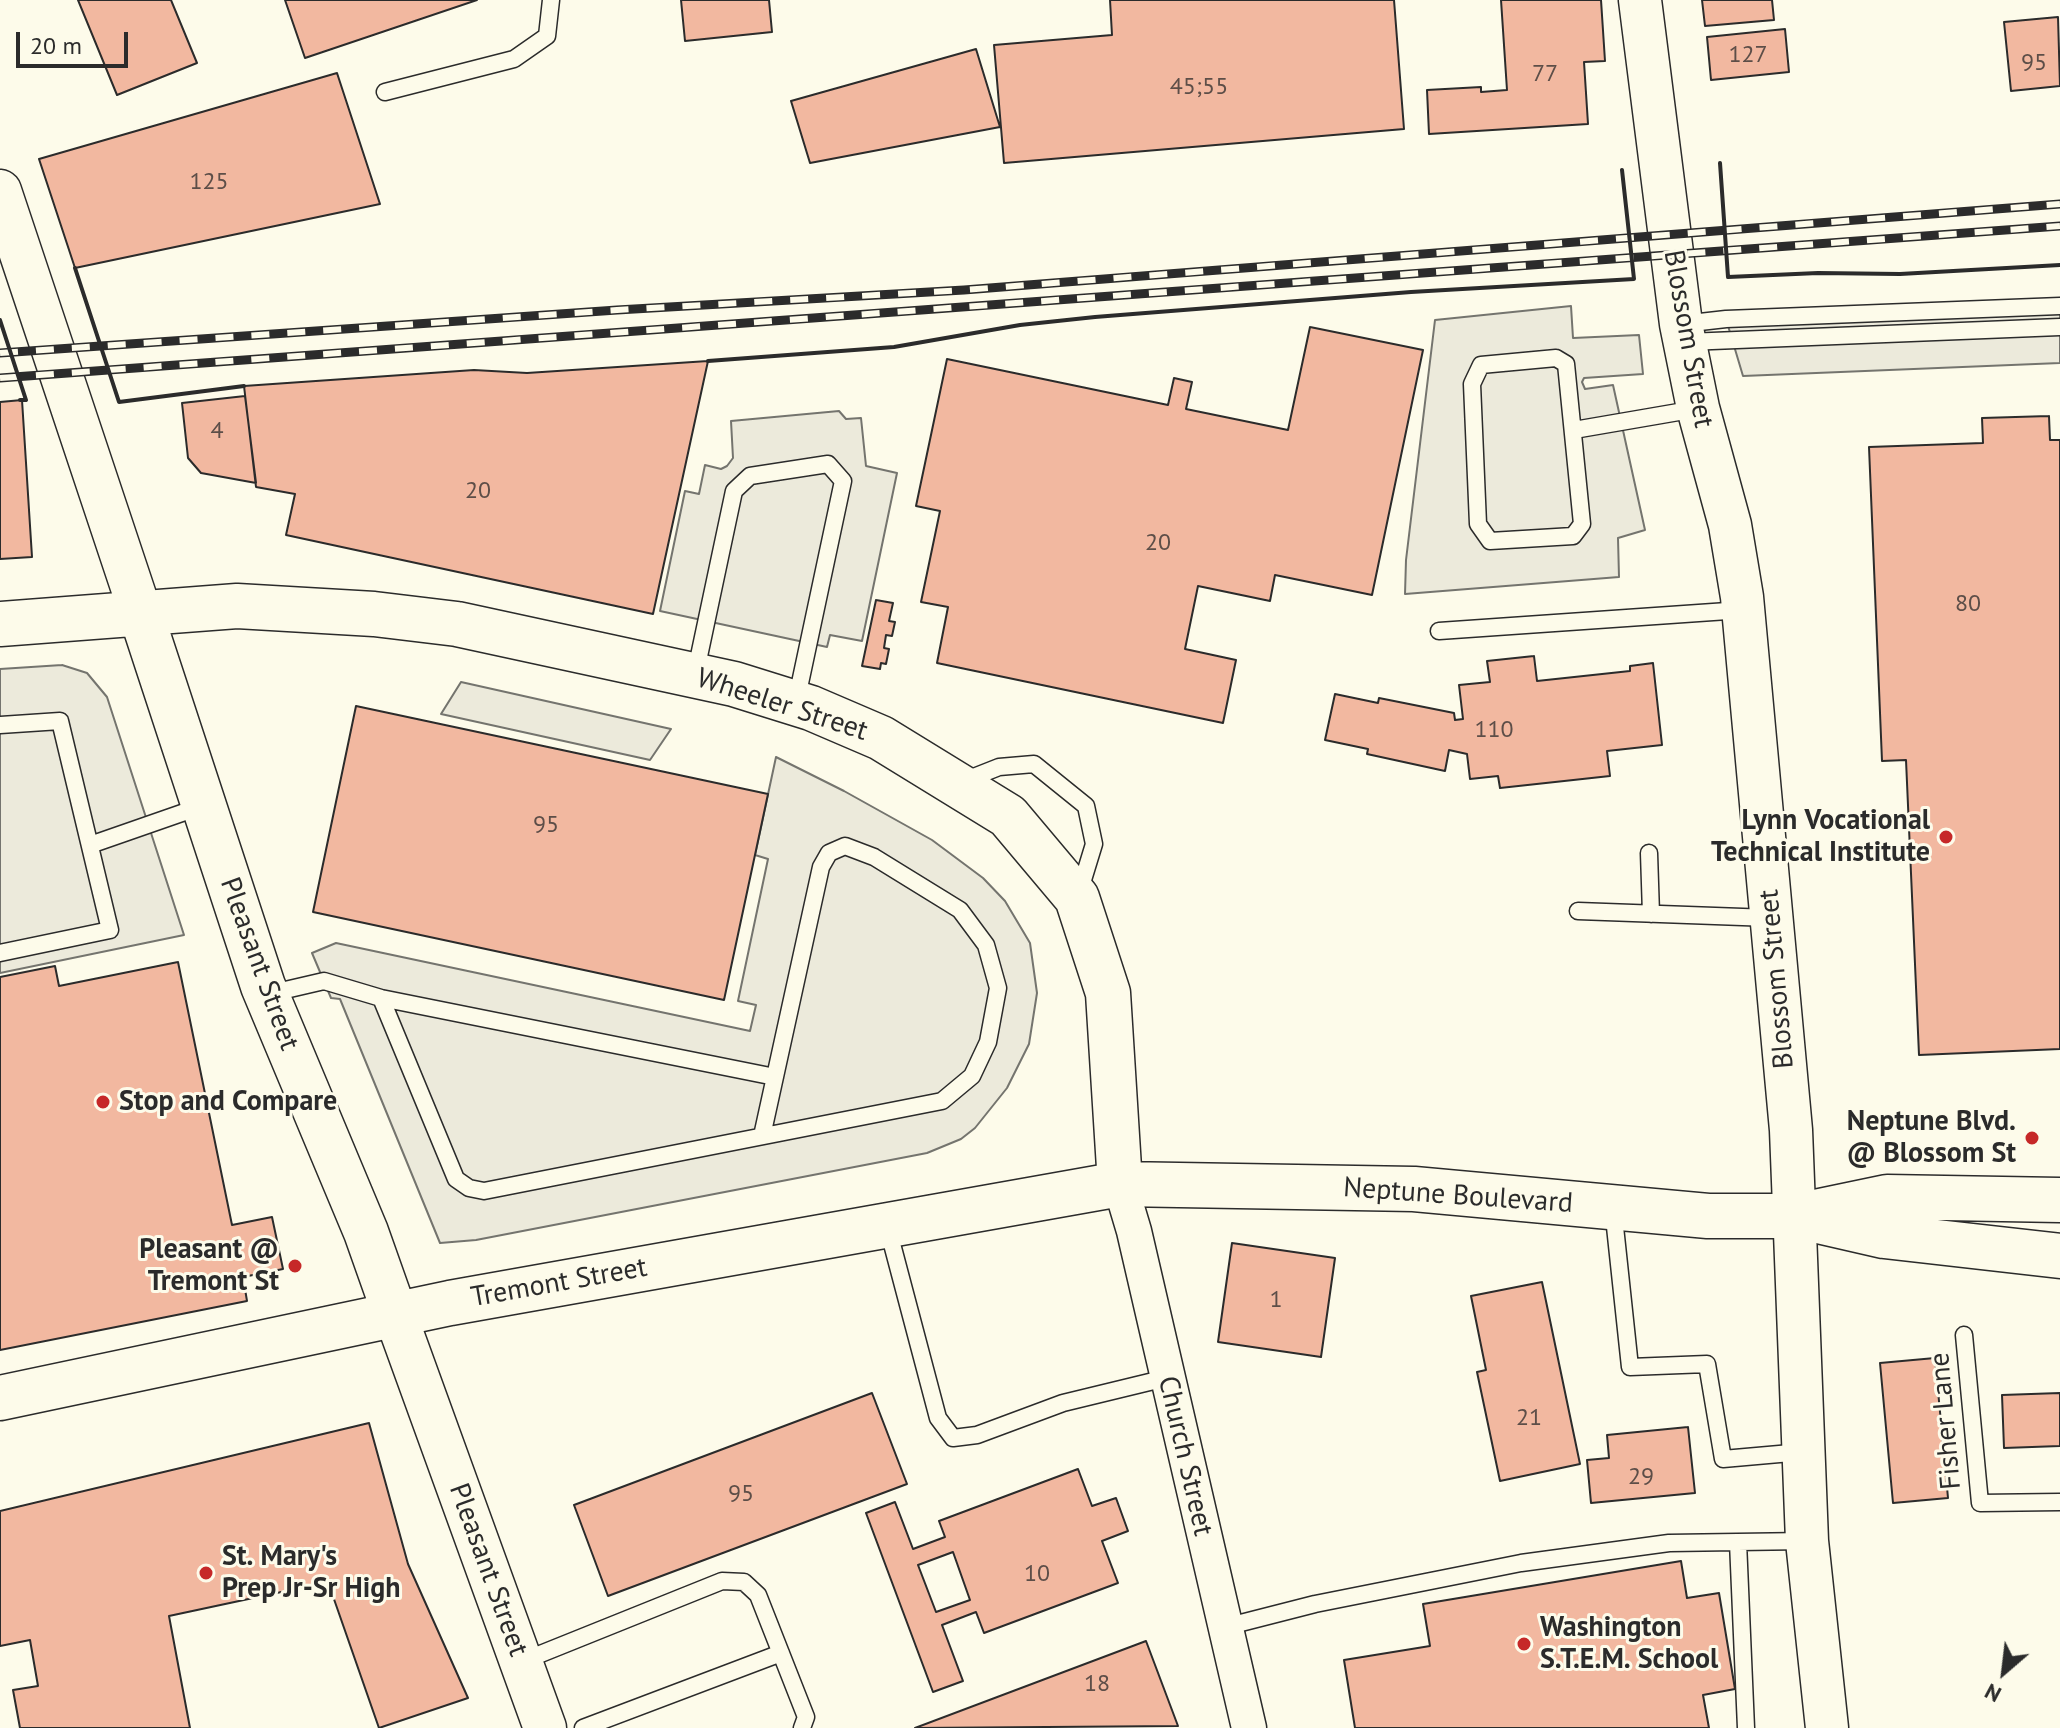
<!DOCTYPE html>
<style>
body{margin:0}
#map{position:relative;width:2060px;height:1728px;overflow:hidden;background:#fdfbea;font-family:"PT Sans",sans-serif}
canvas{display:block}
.north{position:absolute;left:1964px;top:1632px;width:80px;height:80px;-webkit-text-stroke:6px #fdfbea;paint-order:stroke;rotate:208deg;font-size:22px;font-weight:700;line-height:32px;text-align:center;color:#2b2b2b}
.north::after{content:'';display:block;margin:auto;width:28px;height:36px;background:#2b2b2b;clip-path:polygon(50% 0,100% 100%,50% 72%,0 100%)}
.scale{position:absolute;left:16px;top:32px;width:112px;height:36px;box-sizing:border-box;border:4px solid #2b2b2b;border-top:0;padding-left:10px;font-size:24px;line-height:28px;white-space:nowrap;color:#2b2b2b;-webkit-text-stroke:6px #fdfbea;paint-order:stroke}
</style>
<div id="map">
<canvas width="2060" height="1728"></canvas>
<div class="north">N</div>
<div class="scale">20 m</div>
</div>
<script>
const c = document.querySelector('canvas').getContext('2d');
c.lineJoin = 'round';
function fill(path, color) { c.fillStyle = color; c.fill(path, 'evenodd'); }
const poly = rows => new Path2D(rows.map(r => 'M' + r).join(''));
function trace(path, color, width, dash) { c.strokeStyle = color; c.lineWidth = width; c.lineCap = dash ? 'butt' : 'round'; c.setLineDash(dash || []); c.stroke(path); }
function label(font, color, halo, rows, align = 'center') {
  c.font = font + ' "PT Sans",sans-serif'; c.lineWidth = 6; c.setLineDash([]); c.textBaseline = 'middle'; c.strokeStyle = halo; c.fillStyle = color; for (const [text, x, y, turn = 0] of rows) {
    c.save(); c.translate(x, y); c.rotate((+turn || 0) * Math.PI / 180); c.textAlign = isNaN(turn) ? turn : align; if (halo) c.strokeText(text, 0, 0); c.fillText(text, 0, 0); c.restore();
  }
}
const parking = poly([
 [1571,306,1573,338,1639,335,1643,374,1584,378,1582,382,1585,389,1613,385,1645,530,1618,538,1619,577,1405,594,1406,560,1435,320,1571,306],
 [2060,306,2060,363,1743,376,1726,319,2060,306],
 [839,411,846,419,861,418,866,466,897,473,862,641,830,635,827,647,660,611,685,491,699,494,705,465,721,469,727,466,733,458,731,421,839,411],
 [62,665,87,673,107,697,184,935,0,973,0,669,62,665],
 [461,682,671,729,650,760,441,714,461,682],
 [776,757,844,791,932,840,983,878,1005,901,1030,943,1037,993,1029,1044,1007,1088,975,1128,961,1139,927,1153,476,1240,440,1243,340,999,331,998,312,953,336,943,750,1031,756,1005,738,1001,768,859,755,855,776,757]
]);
const building = poly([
 [78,0,171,0,197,63,117,95,78,0],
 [285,0,477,0,305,58,285,0],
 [681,0,769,0,772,32,685,41,681,0],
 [1110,0,1394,0,1404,129,1004,163,994,45,1112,35,1110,0],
 [1501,0,1601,0,1605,61,1584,62,1588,124,1429,134,1427,90,1481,87,1481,92,1507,90,1501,0],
 [1702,0,1772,0,1774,20,1705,26,1702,0],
 [2058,17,2060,86,2011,91,2004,22,2058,17],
 [1785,29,1789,72,1711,80,1707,37,1785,29],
 [976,49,1000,127,810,163,791,101,976,49],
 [337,73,380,204,75,268,39,159,337,73],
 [1310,327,1423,350,1372,595,1275,575,1270,601,1198,586,1185,649,1236,660,1223,723,937,663,948,607,921,602,940,511,916,506,947,359,1168,405,1174,378,1192,382,1186,409,1288,430,1310,327],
 [708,361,653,614,286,535,295,494,256,487,244,386,474,370,527,373,708,361],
 [245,396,256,483,201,473,188,458,182,403,245,396],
 [22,400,32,557,0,559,0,402,22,400],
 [2049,416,2050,440,2060,440,2060,1049,1919,1055,1906,760,1882,761,1869,447,1983,443,1982,418,2049,416],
 [876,600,893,603,889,621,895,622,892,636,886,635,884,648,889,649,886,664,881,663,880,669,862,666,876,600],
 [1534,656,1537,681,1630,671,1630,666,1653,663,1662,745,1607,751,1610,776,1500,788,1498,776,1470,779,1467,754,1449,750,1445,771,1367,754,1368,749,1325,740,1335,694,1378,703,1379,698,1454,713,1455,720,1463,719,1459,685,1490,682,1487,661,1534,656],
 [356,706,768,794,724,1000,313,912,356,706],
 [178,962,232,1225,272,1217,283,1269,243,1277,247,1301,0,1350,0,977,55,966,59,986,178,962],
 [1232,1243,1335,1258,1321,1357,1218,1342,1232,1243],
 [1542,1282,1580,1464,1500,1481,1477,1372,1486,1370,1471,1296,1542,1282],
 [1935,1358,1948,1498,1893,1503,1880,1363,1935,1358],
 [872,1393,907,1484,608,1596,574,1505,872,1393],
 [2060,1393,2060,1446,2004,1448,2002,1395,2060,1393],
 [369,1423,408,1564,468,1698,379,1728,328,1582,169,1616,190,1728,20,1728,13,1690,38,1686,30,1640,0,1646,0,1511,369,1423],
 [1688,1427,1695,1493,1591,1503,1587,1460,1609,1458,1607,1435,1688,1427],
 [1078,1469,1092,1506,1116,1498,1128,1531,1102,1541,1118,1583,984,1633,976,1612,942,1625,963,1681,933,1692,866,1513,895,1502,913,1549,945,1537,939,1521,1078,1469],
 [953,1552,970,1600,936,1612,918,1565,953,1552],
 [1681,1561,1687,1598,1719,1593,1735,1689,1703,1695,1709,1728,1355,1728,1344,1660,1430,1646,1423,1604,1681,1561],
 [1146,1641,1178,1726,915,1728,1146,1641]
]);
const service = poly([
 [385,92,514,59,547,36,551,0],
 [1682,324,1726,319,2060,306],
 [1687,342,2060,327],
 [1556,358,1566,364,1582,524,1573,536,1490,541,1478,524,1472,384,1481,365,1556,358],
 [1574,430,1696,409],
 [1439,631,1742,610],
 [695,675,734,491,750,476,828,464,843,481,796,702],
 [0,725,60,721,110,930,0,953],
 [961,782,999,767,1034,764,1086,806,1094,844,1079,893],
 [90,845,202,806],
 [1649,853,1651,914],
 [1578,911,1770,918],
 [268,994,324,981,381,998,775,1077],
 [381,998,456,1179,469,1188,484,1191,942,1101,972,1076,988,1042,998,988,986,945,960,910,874,857,845,846,829,853,821,867,762,1136],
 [1613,1208,1630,1367,1707,1364,1723,1459,1802,1452],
 [887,1225,938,1418,953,1438,977,1435,1063,1403,1166,1378],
 [1964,1335,1980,1503,2060,1502],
 [1738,1542,1746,1728],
 [1225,1627,1315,1604,1521,1563,1669,1543,1806,1541],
 [523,1661,722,1581,744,1582,758,1595,806,1717,802,1728],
 [583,1728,781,1653]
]);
const minor = poly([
 [1120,1184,1134,1231,1249,1728]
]);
const tertiary = poly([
 [1640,0,1681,324,1698,408,1730,525,1742,597,1791,1130,1807,1541,1827,1728],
 [0,191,141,614],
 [395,1314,545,1728]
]);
const secondary = poly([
 [141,614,263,986,366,1232,395,1314],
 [0,624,237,606,374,614,457,624,734,684,811,708,881,738,1008,816,1077,898,1108,993,1120,1184],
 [1810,1219,1884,1236,2060,1256],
 [0,1398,450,1303,1120,1184,1414,1189,1708,1216,1796,1216,1887,1197,2060,1200]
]);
const rail = poly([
 [0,353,617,310,964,290,2060,204],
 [0,378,2060,226]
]);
const wall = poly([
 [1720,163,1728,277,1818,273,1900,274,2060,265],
 [75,268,119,402,244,386],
 [0,320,26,400,20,400],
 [708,361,894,347,1020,325,1095,317,1411,292,1634,279,1622,170]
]);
const markers = [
 [1946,837,8,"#c62828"],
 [103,1102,8,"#c62828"],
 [2032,1138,8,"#c62828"],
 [295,1266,8,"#c62828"],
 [206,1573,8,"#c62828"],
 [1524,1644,8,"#c62828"]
];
const numberNames = [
 ["127",1748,55],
 ["95",2034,63],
 ["77",1545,74],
 ["45;55",1199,87],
 ["125",209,182],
 ["4",217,431],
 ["20",478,491],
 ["20",1158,543],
 ["80",1968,604],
 ["110",1494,730],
 ["95",546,825],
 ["1",1276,1300],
 ["21",1529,1418],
 ["29",1641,1477],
 ["95",741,1494],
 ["10",1037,1574],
 ["18",1097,1684]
];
const streetNames = [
 ["Blossom Street",1688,339,80],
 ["Wheeler Street",782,705,18],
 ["Pleasant Street",259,964,70],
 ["Blossom Street",1777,979,-95],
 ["Neptune Boulevard",1458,1196,4],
 ["Tremont Street",559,1283,-10],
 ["Fisher Lane",1946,1421,-95],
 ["Church Street",1185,1456,77],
 ["Pleasant Street",488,1570,70]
];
const poiNames = [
 ["Lynn Vocational",1930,821],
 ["Technical Institute",1930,853],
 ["Stop and Compare",119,1102,"left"],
 ["Neptune Blvd.",2016,1122],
 ["@ Blossom St",2016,1154],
 ["Pleasant @",279,1250],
 ["Tremont St",279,1282],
 ["St. Mary's",222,1557,"left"],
 ["Prep Jr-Sr High",222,1589,"left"],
 ["Washington",1540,1628,"left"],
 ["S.T.E.M. School",1540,1660,"left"]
];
fill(parking, '#eceadb');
trace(parking, '#74746e', 2);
fill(building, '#f2b8a0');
trace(building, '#2b2b2b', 2);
trace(service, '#2b2b2b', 19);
trace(minor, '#2b2b2b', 37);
trace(tertiary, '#2b2b2b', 45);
trace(secondary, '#2b2b2b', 47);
trace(service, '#fdfbea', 16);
trace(minor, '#fdfbea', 34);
trace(tertiary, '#fdfbea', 42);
trace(secondary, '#fdfbea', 44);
trace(rail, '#2b2b2b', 9);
trace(rail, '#fdfbea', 6, [18]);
trace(wall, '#2b2b2b', 4);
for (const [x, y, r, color] of markers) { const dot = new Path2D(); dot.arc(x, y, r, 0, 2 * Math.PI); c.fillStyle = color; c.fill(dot); trace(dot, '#fdfbea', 3); }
label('24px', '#5d4e48', null, numberNames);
label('28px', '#2b2b2b', '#fdfbea', streetNames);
label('bold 28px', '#2b2b2b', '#fdfbea', poiNames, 'right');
</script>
